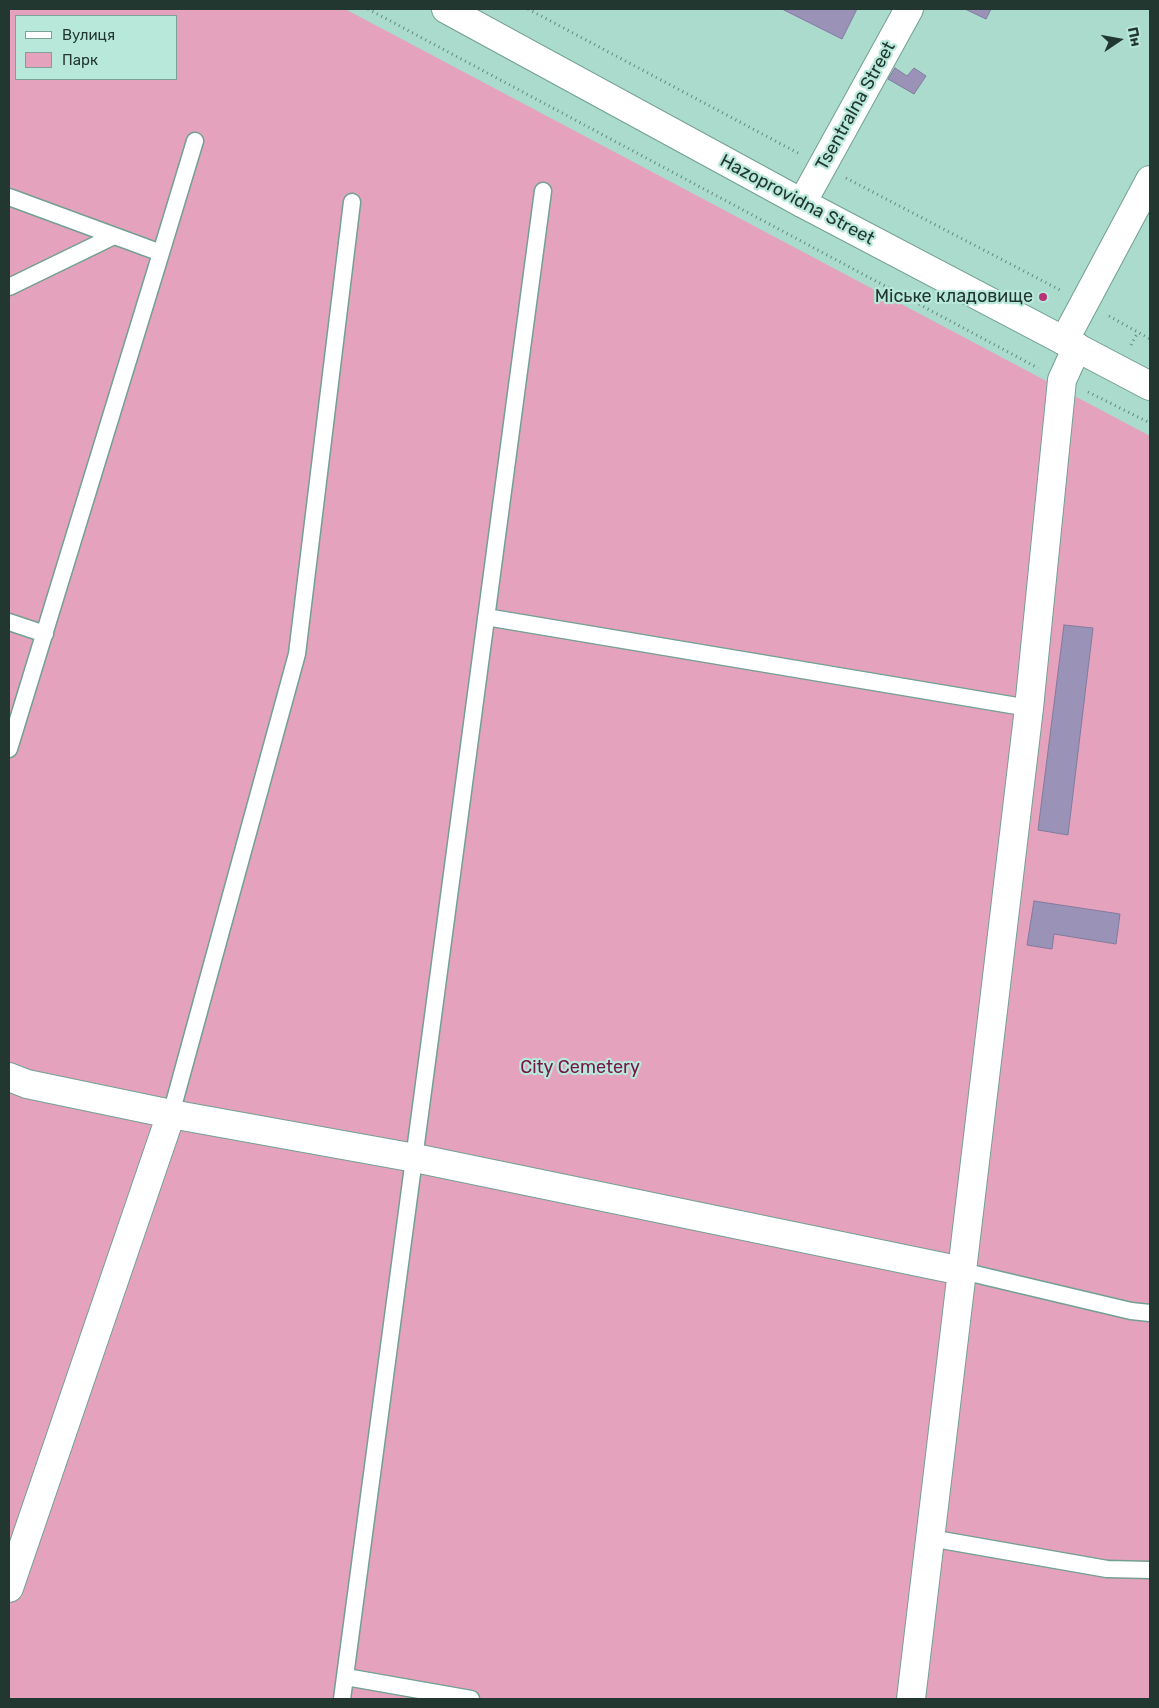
<!DOCTYPE html>
<meta charset="utf-8">
<style>
body{margin:0}
#map{position:relative;width:1159px;height:1708px;overflow:hidden;background:#aadbcc;font-family:Rubik,sans-serif}
canvas{display:block}
.frame{position:absolute;inset:0;border:10px solid #233731;pointer-events:none}
.legend{position:absolute;left:15px;top:15px;width:162px;height:65px;box-sizing:border-box;background:#b7e8d9;border:1px solid #7ca196;margin:0;padding:6px 9px;list-style:none;font-size:15px;color:#233731}
.legend li{display:flex;align-items:center;gap:10px;height:25px}
.legend b{width:25px;border:1px solid #7ca196}
.north{position:absolute;left:1094px;top:15px;width:50px;height:50px;-webkit-text-stroke:4px #b7e8d9;paint-order:stroke;rotate:78deg;font-size:14px;font-weight:700;line-height:20px;text-align:center;color:#233731}
.north::after{content:'';display:block;margin:auto;width:18px;height:22px;background:#233731;clip-path:polygon(50% 0,100% 100%,50% 72%,0 100%)}
</style>
<div id="map">
<canvas width="1159" height="1708"></canvas>
<div class="frame"></div>
<ul class="legend">
<li><b style="height:6px;background:#fff"></b>Вулиця</li>
<li><b style="height:14px;background:#e5a2bc"></b>Парк</li>
</ul>
<div class="north">Пн</div>
</div>
<script>
const c = document.querySelector('canvas').getContext('2d');
c.lineJoin = 'round';
function fill(path, color) { c.fillStyle = color; c.fill(path, 'evenodd'); }
const poly = rows => new Path2D(rows.map(r => 'M' + r).join(''));
function trace(path, color, width, dash) { c.strokeStyle = color; c.lineWidth = width; c.lineCap = dash ? 'butt' : 'round'; c.setLineDash(dash || []); c.stroke(path); }
function label(font, color, halo, rows, align = 'center') {
  c.font = font + ' Rubik,sans-serif'; c.lineWidth = 4.5; c.setLineDash([]); c.textBaseline = 'middle'; c.strokeStyle = halo; c.fillStyle = color; for (const [text, x, y, turn = 0] of rows) {
    c.save(); c.translate(x, y); c.rotate((+turn || 0) * Math.PI / 180); c.textAlign = isNaN(turn) ? turn : align; if (halo) c.strokeText(text, 0, 0); c.fillText(text, 0, 0); c.restore();
  }
}
const green = poly([
 [9,9,345,9,1150,436,1150,1699,9,1699],
 [16,16,176,16,176,79,16,79]
]);
const building = poly([
 [782,9,857,9,842,39,782,9],
 [965,9,991,9,986,19,965,9],
 [895,68,907,76,914,68,926,76,914,94,888,79,895,68],
 [1064,625,1093,628,1068,835,1038,830,1064,625],
 [1034,901,1120,914,1116,944,1054,934,1052,949,1027,945,1034,901]
]);
const path = poly([
 [368,9,1038,368],
 [528,9,798,153],
 [846,178,1060,290],
 [1109,316,1150,339],
 [1131,345,1138,332],
 [1088,392,1150,423]
]);
const service = poly([
 [9,197,161,253,9,749],
 [161,253,195,141],
 [9,287,114,236],
 [486,617,1029,708],
 [9,622,45,634],
 [171,1114,297,654,352,202],
 [962,1271,1131,1311,1150,1313],
 [930,1538,1107,1569,1150,1570],
 [346,1677,471,1699],
 [342,1699,543,191]
]);
const minor = poly([
 [802,203,909,9],
 [1064,341,1150,180],
 [9,1077,27,1084,171,1114,415,1158,962,1271],
 [9,1588,171,1114],
 [911,1699,1029,708,1062,380,1077,347]
]);
const secondary = poly([
 [446,9,802,203,1150,386]
]);
const markers = [
 [1043,297,5,"#b83276"]
];
const streetNames = [
 ["Tsentralna Street",856,106,-61],
 ["Hazoprovidna Street",797,200,28]
];
const poiNames = [
 ["Міське кладовище",1033,297]
];
const parkNames = [
 ["City Cemetery",580,1068]
];
fill(green, '#e5a2bc');
fill(building, '#9a92b7');
trace(building, '#827b9f', 1);
trace(service, '#72a092', 19);
trace(minor, '#72a092', 30);
trace(secondary, '#72a092', 30);
trace(path, '#65887d', 3, [1, 4]);
trace(service, '#fff', 16);
trace(minor, '#fff', 28);
trace(secondary, '#fff', 28);
for (const [x, y, r, color] of markers) { const dot = new Path2D(); dot.arc(x, y, r, 0, 2 * Math.PI); c.fillStyle = color; c.fill(dot); trace(dot, '#b7e8d9', 2); }
label('18px', '#233731', '#b7e8d9', streetNames);
label('18px', '#233731', '#b7e8d9', poiNames, 'right');
label('18px', '#771549', '#b7e8d9', parkNames);
</script>
